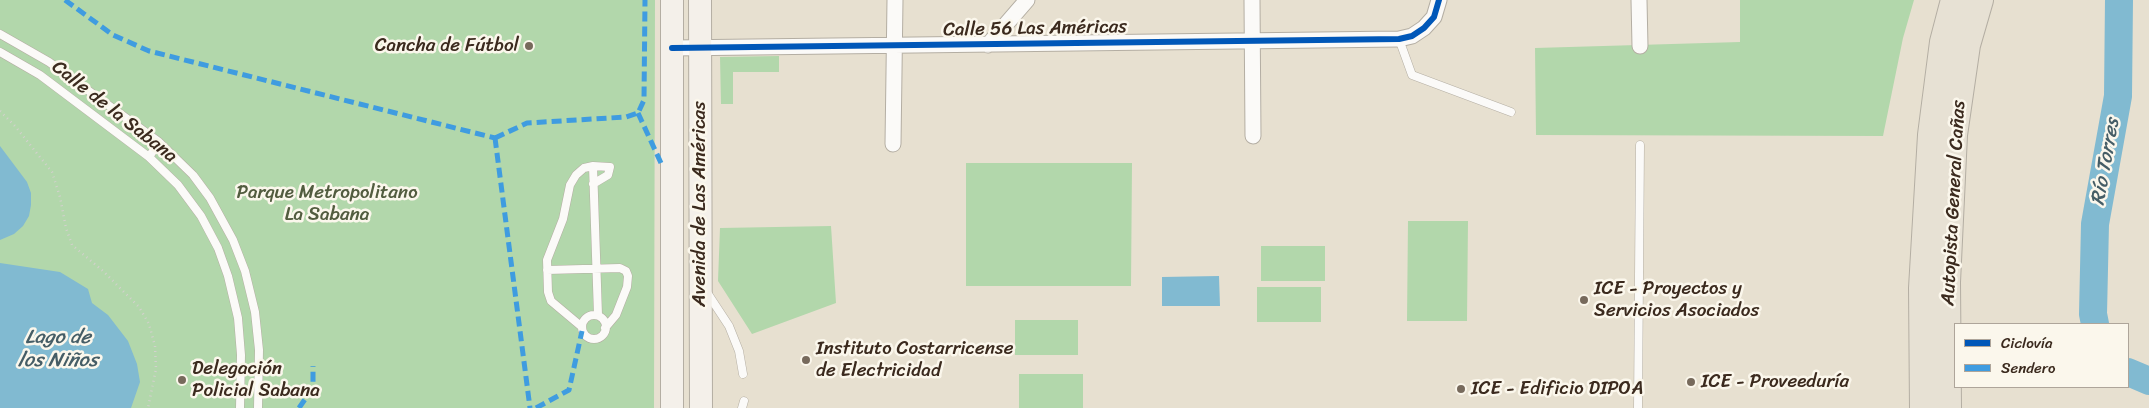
<!DOCTYPE html>
<meta charset="utf-8">
<style>
body{margin:0}
#map{position:relative;width:2149px;height:408px;overflow:hidden;background:#e7e0d0;font-family:Sriracha,sans-serif}
canvas{display:block}
.legend{position:absolute;left:1954px;top:323px;width:175px;height:65px;box-sizing:border-box;background:#fbf7ec;border:1px solid #aea59a;margin:0;padding:6px 9px;list-style:none;font-size:15px;color:#3b2a1e}
.legend li{display:flex;align-items:center;gap:10px;height:25px}
.legend b{width:25px;border:1px solid #aea59a}
</style>
<div id="map">
<canvas width="2149" height="408"></canvas>
<ul class="legend">
<li><b style="height:6px;background:#0057b8"></b>Ciclovía</li>
<li><b style="height:6px;background:#3f9ce0"></b>Sendero</li>
</ul>
</div>
<script>
const c = document.querySelector('canvas').getContext('2d');
c.lineJoin = 'round';
function fill(path, color) { c.fillStyle = color; c.fill(path, 'evenodd'); }
const poly = rows => new Path2D(rows.map(r => 'M' + r).join(''));
function trace(path, color, width, dash) { c.strokeStyle = color; c.lineWidth = width; c.lineCap = dash ? 'butt' : 'round'; c.setLineDash(dash || []); c.stroke(path); }
function label(font, color, halo, rows, align = 'center') {
  c.font = font + ' Sriracha,sans-serif'; c.lineWidth = 5; c.setLineDash([]); c.textBaseline = 'middle'; c.strokeStyle = halo; c.fillStyle = color; for (const [text, x, y, turn = 0] of rows) {
    c.save(); c.translate(x, y); c.rotate((+turn || 0) * Math.PI / 180); c.textAlign = isNaN(turn) ? turn : align; if (halo) c.strokeText(text, 0, 0); c.fillText(text, 0, 0); c.restore();
  }
}
const green = poly([
 [0,0,655,0,654,408,0,408],
 [1740,0,1914,0,1903,38,1883,136,1536,135,1535,48,1740,42],
 [779,56,779,72,733,72,733,104,721,104,720,57],
 [966,163,1132,163,1131,286,966,286],
 [1408,221,1468,221,1467,321,1407,321],
 [831,226,836,303,752,334,718,281,720,228],
 [1261,246,1325,246,1325,281,1261,281],
 [1257,287,1321,287,1321,322,1257,322],
 [1015,320,1078,320,1078,355,1015,355],
 [1019,374,1083,374,1083,408,1019,408]
]);
const water = poly([
 [0,146,27,182,31,193,31,205,29,216,23,226,14,234,0,240],
 [0,263,60,272,88,289,92,303,108,315,128,341,137,364,140,382,131,408,0,408],
 [1219,276,1220,306,1162,306,1162,277]
]);
const river = poly([
 [2095,324,2093,314,2095,224,2118,96,2119,0],
 [2128,372,2149,381]
]);
const path = poly([
 [0,111,15,126,52,172,60,197,66,228,72,245,103,271,139,307,149,324,155,346,156,369,148,408]
]);
const service = poly([
 [0,34,49,62,159,142,193,175,210,198,233,240,245,271,255,312,259,350,258,408],
 [1399,39,1412,75,1511,112],
 [0,52,40,75,149,157,178,185,201,216,218,248,228,276,238,318,241,355,240,408],
 [149,157,159,142],
 [593,166,598,315],
 [547,270,620,268,626,271,628,276,627,287,616,315,605,328],
 [706,291,729,326,739,351,743,374],
 '582 327a12 12 0 1 1 24 0a12 12 0 1 1-24 0Z',
 [582,327,551,301,548,292,547,260,563,219,570,185,576,175,584,168,593,166,610,167,608,175,593,184],
 [742,408,744,401],
 [1638,408,1640,145]
]);
const minor = poly([
 [1252,0,1253,136],
 [1639,0,1640,46],
 [988,45,1027,0],
 [672,48,1399,39,1412,36,1424,28,1434,17,1439,0],
 [893,144,895,0]
]);
const secondary = poly([
 [700,0,701,408],
 [672,408,672,0]
]);
const trunk = poly([
 [1923,408,1922,288,1931,135,1943,42,1954,0],
 [1948,408,1947,282,1954,135,1967,45,1980,0]
]);
const quiet = poly([
 [65,0,113,35,149,51,495,138],
 [638,113,661,163],
 [495,138,530,408],
 [495,138,527,123,626,117,638,113,644,100,645,0],
 [299,408,308,395,313,383,313,366],
 [536,408,569,390,582,331]
]);
const cycleway = poly([
 [672,48,1399,39,1412,36,1424,28,1434,17,1439,0]
]);
const markers = [
 [529,46,5,"#776a5c"],
 [1584,300,5,"#776a5c"],
 [806,360,5,"#776a5c"],
 [182,380,5,"#776a5c"],
 [1691,382,5,"#776a5c"],
 [1461,389,5,"#776a5c"]
];
const streetNames = [
 ["Calle 56 Las Américas",1035,29,-1],
 ["Calle de la Sabana",114,112,38],
 ["Autopista General Cañas",1954,203,-87],
 ["Avenida de Las Américas",700,204,-90]
];
const poiNames = [
 ["Cancha de Fútbol",519,46,"right"],
 ["ICE - Proyectos y",1594,289],
 ["Servicios Asociados",1594,311],
 ["Instituto Costarricense",816,349],
 ["de Electricidad",816,371],
 ["Delegación",192,369],
 ["Policial Sabana",192,391],
 ["ICE - Proveeduría",1701,382],
 ["ICE - Edificio DIPOA",1471,389]
];
const parkNames = [
 ["Parque Metropolitano",327,193],
 ["La Sabana",327,215]
];
const waterNames = [
 ["Río Torres",2106,162,-80],
 ["Lago de",58,338],
 ["los Niños",58,361]
];
fill(green, '#b2d7ab');
fill(water, '#81bad1');
trace(river, '#81bad1', 28);
trace(service, '#b4aea3', 9);
trace(minor, '#b4aea3', 17);
trace(secondary, '#b4aea3', 24);
trace(trunk, '#b4aea3', 28);
trace(path, '#d3d1cd', 2.5, [1, 4]);
trace(service, '#fbfaf8', 8);
trace(minor, '#fbfaf8', 15);
trace(secondary, '#f4f0ea', 22);
trace(trunk, '#e7e1d4', 26);
trace(quiet, '#3f9ce0', 5, [10, 5]);
trace(cycleway, '#0057b8', 6);
for (const [x, y, r, color] of markers) { const dot = new Path2D(); dot.arc(x, y, r, 0, 2 * Math.PI); c.fillStyle = color; c.fill(dot); trace(dot, '#fbf7ec', 2); }
label('19px', '#3b2a1e', '#fbf7ec', streetNames);
label('19px', '#3b2a1e', '#fbf7ec', poiNames, 'left');
label('19px', '#525c3f', '#fbf7ec', parkNames);
label('italic 20px', '#455d66', '#fbf7ec', waterNames);
</script>
